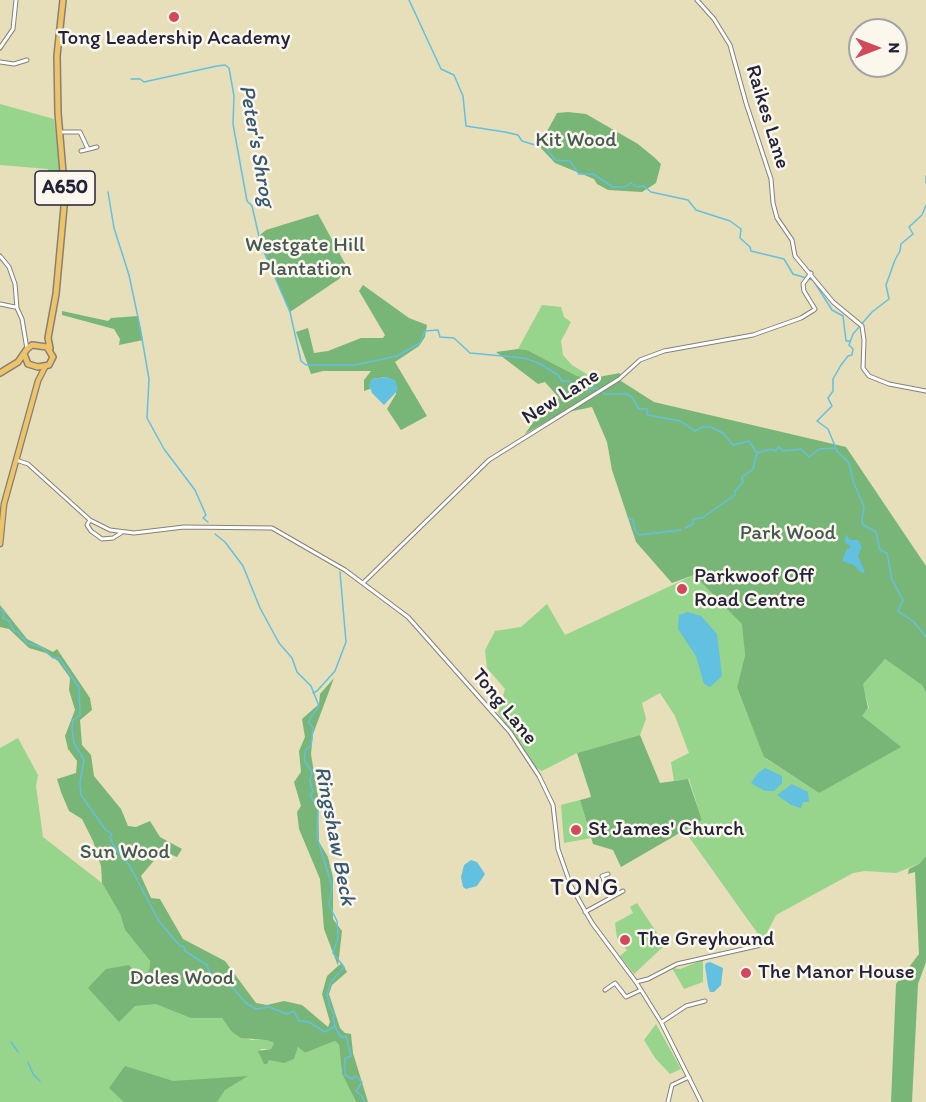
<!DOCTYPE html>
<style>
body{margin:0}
#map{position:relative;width:926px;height:1102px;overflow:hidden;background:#e6dfba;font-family:Itim,sans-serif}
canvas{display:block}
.north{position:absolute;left:848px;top:18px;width:60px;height:60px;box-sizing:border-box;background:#fbf7ec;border:2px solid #a4a2a5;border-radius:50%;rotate:90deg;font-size:16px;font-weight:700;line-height:24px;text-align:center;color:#22223b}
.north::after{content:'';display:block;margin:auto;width:21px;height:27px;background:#d1495b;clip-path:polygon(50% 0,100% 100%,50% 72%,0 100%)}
</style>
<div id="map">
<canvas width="926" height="1102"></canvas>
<div class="north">N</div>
</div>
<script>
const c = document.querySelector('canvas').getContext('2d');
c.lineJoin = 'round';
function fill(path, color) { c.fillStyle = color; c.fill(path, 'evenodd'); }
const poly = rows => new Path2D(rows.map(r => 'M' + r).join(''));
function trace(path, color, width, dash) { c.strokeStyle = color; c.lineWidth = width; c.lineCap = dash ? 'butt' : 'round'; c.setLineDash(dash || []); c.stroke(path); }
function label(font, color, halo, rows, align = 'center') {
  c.font = font + ' Itim,sans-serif'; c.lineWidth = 5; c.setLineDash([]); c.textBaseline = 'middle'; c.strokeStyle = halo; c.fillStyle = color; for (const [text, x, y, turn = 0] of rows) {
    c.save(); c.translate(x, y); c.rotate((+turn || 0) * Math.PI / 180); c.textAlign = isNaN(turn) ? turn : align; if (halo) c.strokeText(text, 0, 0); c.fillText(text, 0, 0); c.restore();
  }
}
const green = poly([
 [0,104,54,119,61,174,49,175,48,169,0,165],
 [542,305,561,307,564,317,571,322,561,341,563,355,572,365,593,378,577,376,527,350,518,349],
 [694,575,743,624,745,655,737,689,765,758,819,793,861,715,869,708,862,683,885,659,921,683,926,693,926,856,919,864,896,873,865,871,853,873,776,915,763,941,684,830,702,820,689,779,674,781,671,762,689,753,675,716,660,693,642,703,646,719,640,735,577,753,542,771,535,767,498,713,505,689,487,668,485,650,495,631,521,627,547,604,565,635],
 [18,738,38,775,36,786,43,837,102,883,120,914,125,930,150,961,149,970,143,975,191,1018,222,1018,231,1031,251,1040,267,1039,274,1043,271,1049,260,1049,269,1060,293,1055,298,1047,305,1053,335,1041,339,1045,342,1074,356,1102,0,1102,0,748],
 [580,800,591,838,564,843,561,805],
 [637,903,665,945,634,974,620,956,627,950,617,938,615,923,633,913,630,907],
 [703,960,703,982,684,989,672,968,680,969],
 [656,1024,681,1069,670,1074,655,1058,644,1040]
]);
const forest = poly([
 [568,112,586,114,638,144,655,158,661,164,656,183,642,192,608,190,597,184,594,179,555,163,539,146,557,113],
 [318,214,347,267,339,279,290,312,261,245,260,235,266,230],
 [363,285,409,318,427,325,425,337,419,346,395,362,427,416,401,430,387,409,396,394,395,381,386,377,372,379,370,389,364,391,364,380,371,371,323,371,311,374,296,332,308,328,314,353,328,351,361,338,383,338,385,335,359,291],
 [62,311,108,321,111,318,138,316,143,340,119,345,120,339,114,329,62,315],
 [518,349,527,350,577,376,593,378,620,373,621,381,654,402,846,447,926,566,926,693,922,685,885,659,863,684,868,708,862,716,901,747,819,793,764,757,737,688,745,655,742,624,694,575,672,583,636,542,612,470,607,442,592,407,568,412,566,410,525,434,539,414,559,398,545,382,538,384,496,352],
 [0,605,27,639,53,652,57,649,90,698,92,710,80,720,82,745,91,755,94,776,121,809,128,826,136,827,150,821,160,837,182,849,177,857,162,851,141,876,151,898,160,899,183,939,225,961,256,1003,267,1005,284,1001,302,1005,328,1027,330,1022,322,994,327,976,338,966,324,929,320,879,299,829,297,812,301,806,294,782,301,772,299,751,305,737,302,719,319,704,320,694,334,678,313,734,311,754,318,797,319,842,328,857,333,878,333,919,342,931,338,966,342,963,347,972,332,985,329,994,340,1028,345,1033,351,1034,353,1053,368,1102,356,1102,342,1074,339,1045,335,1041,305,1053,298,1047,294,1059,284,1063,269,1060,267,1064,264,1064,258,1051,271,1049,274,1043,267,1040,241,1038,231,1031,222,1018,191,1018,156,1004,135,1006,119,1022,88,988,106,969,129,965,136,973,143,975,149,970,150,961,125,930,120,914,102,883,101,866,93,841,82,819,69,811,61,792,57,779,76,773,77,761,68,749,65,736,75,710,69,690,70,678,58,661,46,653,29,648,9,629,0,627],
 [640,735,660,783,688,779,702,820,621,867,613,850,593,844,580,800,591,797,590,793,577,753],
 [926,856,926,962,918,984,912,1102,891,1102,896,984,919,954,915,872,908,874,909,869,919,864],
 [125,1066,173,1081,248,1076,225,1090,217,1102,124,1102,109,1088]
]);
const water = poly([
 [386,377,395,380,398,390,384,405,372,393,369,385,372,379],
 [846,534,850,540,858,540,862,547,858,556,865,572,862,573,854,565,842,561,847,549,851,547,845,542],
 [688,612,701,616,717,634,722,676,710,687,704,684,696,656,678,629,679,615],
 [765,768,782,776,782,783,774,791,765,791,751,783,758,773],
 [792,784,808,792,809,802,803,802,801,808,791,805,777,795],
 [471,860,477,862,485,874,477,886,466,889,463,887,461,877,464,865],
 [710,962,723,968,721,985,714,992,710,992,708,986,705,966,706,963]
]);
const stream = poly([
 [409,0,441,69,454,75,463,96,466,126,505,132,518,135,522,141,535,145,545,145,555,160,570,161,579,174,593,174,613,187,625,187,631,183,637,187,644,186,651,192,688,200,696,210,730,221,741,229,740,238,750,247,751,251,784,259,793,274,813,280,832,310,843,316,846,341,850,341],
 [131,79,140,79,144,82,217,66,225,65,229,68,234,96,233,124,247,201,252,206,261,245,290,312,301,361,306,365,355,365,397,356,420,343,425,331,438,330,440,337,454,338,470,353,524,358,539,363,558,375,562,381,569,381,579,391,597,388,605,394,626,394,632,397,639,409,647,409,648,415,680,421,695,431,702,427,710,427,723,433,733,445,749,441,757,453,771,449,775,451,779,447,783,451,801,449,809,457,819,449,835,448],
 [926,176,926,183],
 [108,192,114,228,129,275,140,327,149,379,147,418,164,449,195,490,206,515,203,518,208,522],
 [926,205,922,215,909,227,913,234,901,244,900,251,895,260,886,285,889,299,872,312,853,334,849,345,853,349,852,355,848,356,841,365,833,379,833,391,828,398,832,406,817,421,828,429,837,451,849,463,853,481,864,507,862,520,863,525,876,532,880,550,887,553,892,580,903,600,898,611,914,622,926,637],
 [629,518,633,520,635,530,639,535,681,530],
 [685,528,693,524,693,519,702,518,735,495,735,491,743,482,742,477,753,469,757,453],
 [215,534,225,542,243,566,260,608,279,643,292,658,297,672,311,686,319,706,310,718,309,723,313,728,311,745,306,750,304,760,312,772,310,781,313,792,310,795,318,809,317,837,332,886,329,905,337,921,338,938,333,953,344,967,331,982,327,994,330,1008,335,1015,333,1018,336,1029,341,1037,346,1036,351,1056,345,1059,345,1075,352,1079,355,1076,362,1082,356,1091,362,1096,364,1102],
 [0,610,4,611,3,618,9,621,14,631,18,632,27,643,41,647,53,658,59,658,79,688,80,715,73,720,72,729,74,743,84,760,80,783,81,795,105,829,112,834,110,838,114,846,129,865,159,921,179,945,184,947,185,951,207,965,210,973,232,987,246,1003,256,1009,269,1007,287,1014,294,1011,299,1021,309,1022,325,1032,335,1026],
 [313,693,317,691,335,671,346,642,340,572],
 [11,1042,18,1052],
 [28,1062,33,1074,40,1081]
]);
const minor = poly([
 [697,0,714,19,730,45,746,103,771,179,773,203,777,218,792,240,795,256,833,302,862,326,864,340,863,368,869,376,889,384,926,391],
 [0,48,13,29,16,0],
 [0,62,14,64,27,60],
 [60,132,80,132,88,149],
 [81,151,97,147],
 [0,256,9,267,15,284,17,308,22,319,27,349],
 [811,273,803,284,804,291,815,309],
 [0,304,15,307],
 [16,460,28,464,90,520,110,530,134,533,184,527,272,528,345,570,408,617,510,732,539,776,553,805,558,849,571,886,592,923,636,982,661,1022,701,1102],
 [90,520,87,525,91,531,102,539,113,538,121,533],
 [363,583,489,460,619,379,640,360,664,351,753,335,801,318,814,310],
 [608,874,602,876,611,896],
 [585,912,623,891],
 [636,982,648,979,677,964,761,945],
 [605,990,615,983,626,997,641,990],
 [662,1022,686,1006,705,1001],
 [668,1102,672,1085,689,1077]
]);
const major = poly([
 [0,544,4,504,38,381,45,367]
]);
const highway = poly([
 [50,348,48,338,56,294,65,196,58,113,57,56,63,0],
 [0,373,18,362,27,349,32,345,47,347,53,357,49,365,38,367,28,364,24,354]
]);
const markers = [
 [174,17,6,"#d1495b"],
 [682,589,6,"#d1495b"],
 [576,830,6,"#d1495b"],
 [625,940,6,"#d1495b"],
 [746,973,6,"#d1495b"]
];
const shields = [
 [65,188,60]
];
const shieldNames = [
 ["A650",65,188]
];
const poiNames = [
 ["Tong Leadership Academy",174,39,"center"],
 ["Parkwoof Off",694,577],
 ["Road Centre",694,601],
 ["St James' Church",588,830],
 ["The Greyhound",637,940],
 ["The Manor House",758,973]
];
const streetNames = [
 ["Raikes Lane",767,117,73],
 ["New Lane",561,397,-32],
 ["Tong Lane",504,707,51]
];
const parkNames = [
 ["Kit Wood",576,141],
 ["Westgate Hill",305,246],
 ["Plantation",305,270],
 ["Park Wood",788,534],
 ["Sun Wood",125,853],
 ["Doles Wood",182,979]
];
const waterNames = [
 ["Peter's Shrog",256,146,80],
 ["Ringshaw Beck",334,836,79]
];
const quarterNames = [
 ["TONG",585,889]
];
fill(green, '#96d58b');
fill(forest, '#78b677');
fill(water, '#62c0e1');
trace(stream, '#62c0e1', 1.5);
trace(minor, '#84807a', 5);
trace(major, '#84807a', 7);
trace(highway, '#84807a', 8);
trace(minor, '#fff', 3);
trace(major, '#efc469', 4.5);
trace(highway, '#efc469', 5);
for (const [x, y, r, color] of markers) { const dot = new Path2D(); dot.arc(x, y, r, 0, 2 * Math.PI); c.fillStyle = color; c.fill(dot); trace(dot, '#fbf7ec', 2); }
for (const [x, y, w] of shields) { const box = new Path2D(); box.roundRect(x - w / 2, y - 17, w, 34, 4.5); c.fillStyle = '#fbf7ec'; c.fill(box); trace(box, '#22223b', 1.5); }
label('bold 20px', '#22223b', null, shieldNames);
label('21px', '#22223b', '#fbf7ec', poiNames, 'left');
label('21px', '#22223b', '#fbf7ec', streetNames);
label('21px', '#455853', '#fbf7ec', parkNames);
label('italic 22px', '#385975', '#fbf7ec', waterNames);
c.letterSpacing = '1.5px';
label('24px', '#22223b', '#fbf7ec', quarterNames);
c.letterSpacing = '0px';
</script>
